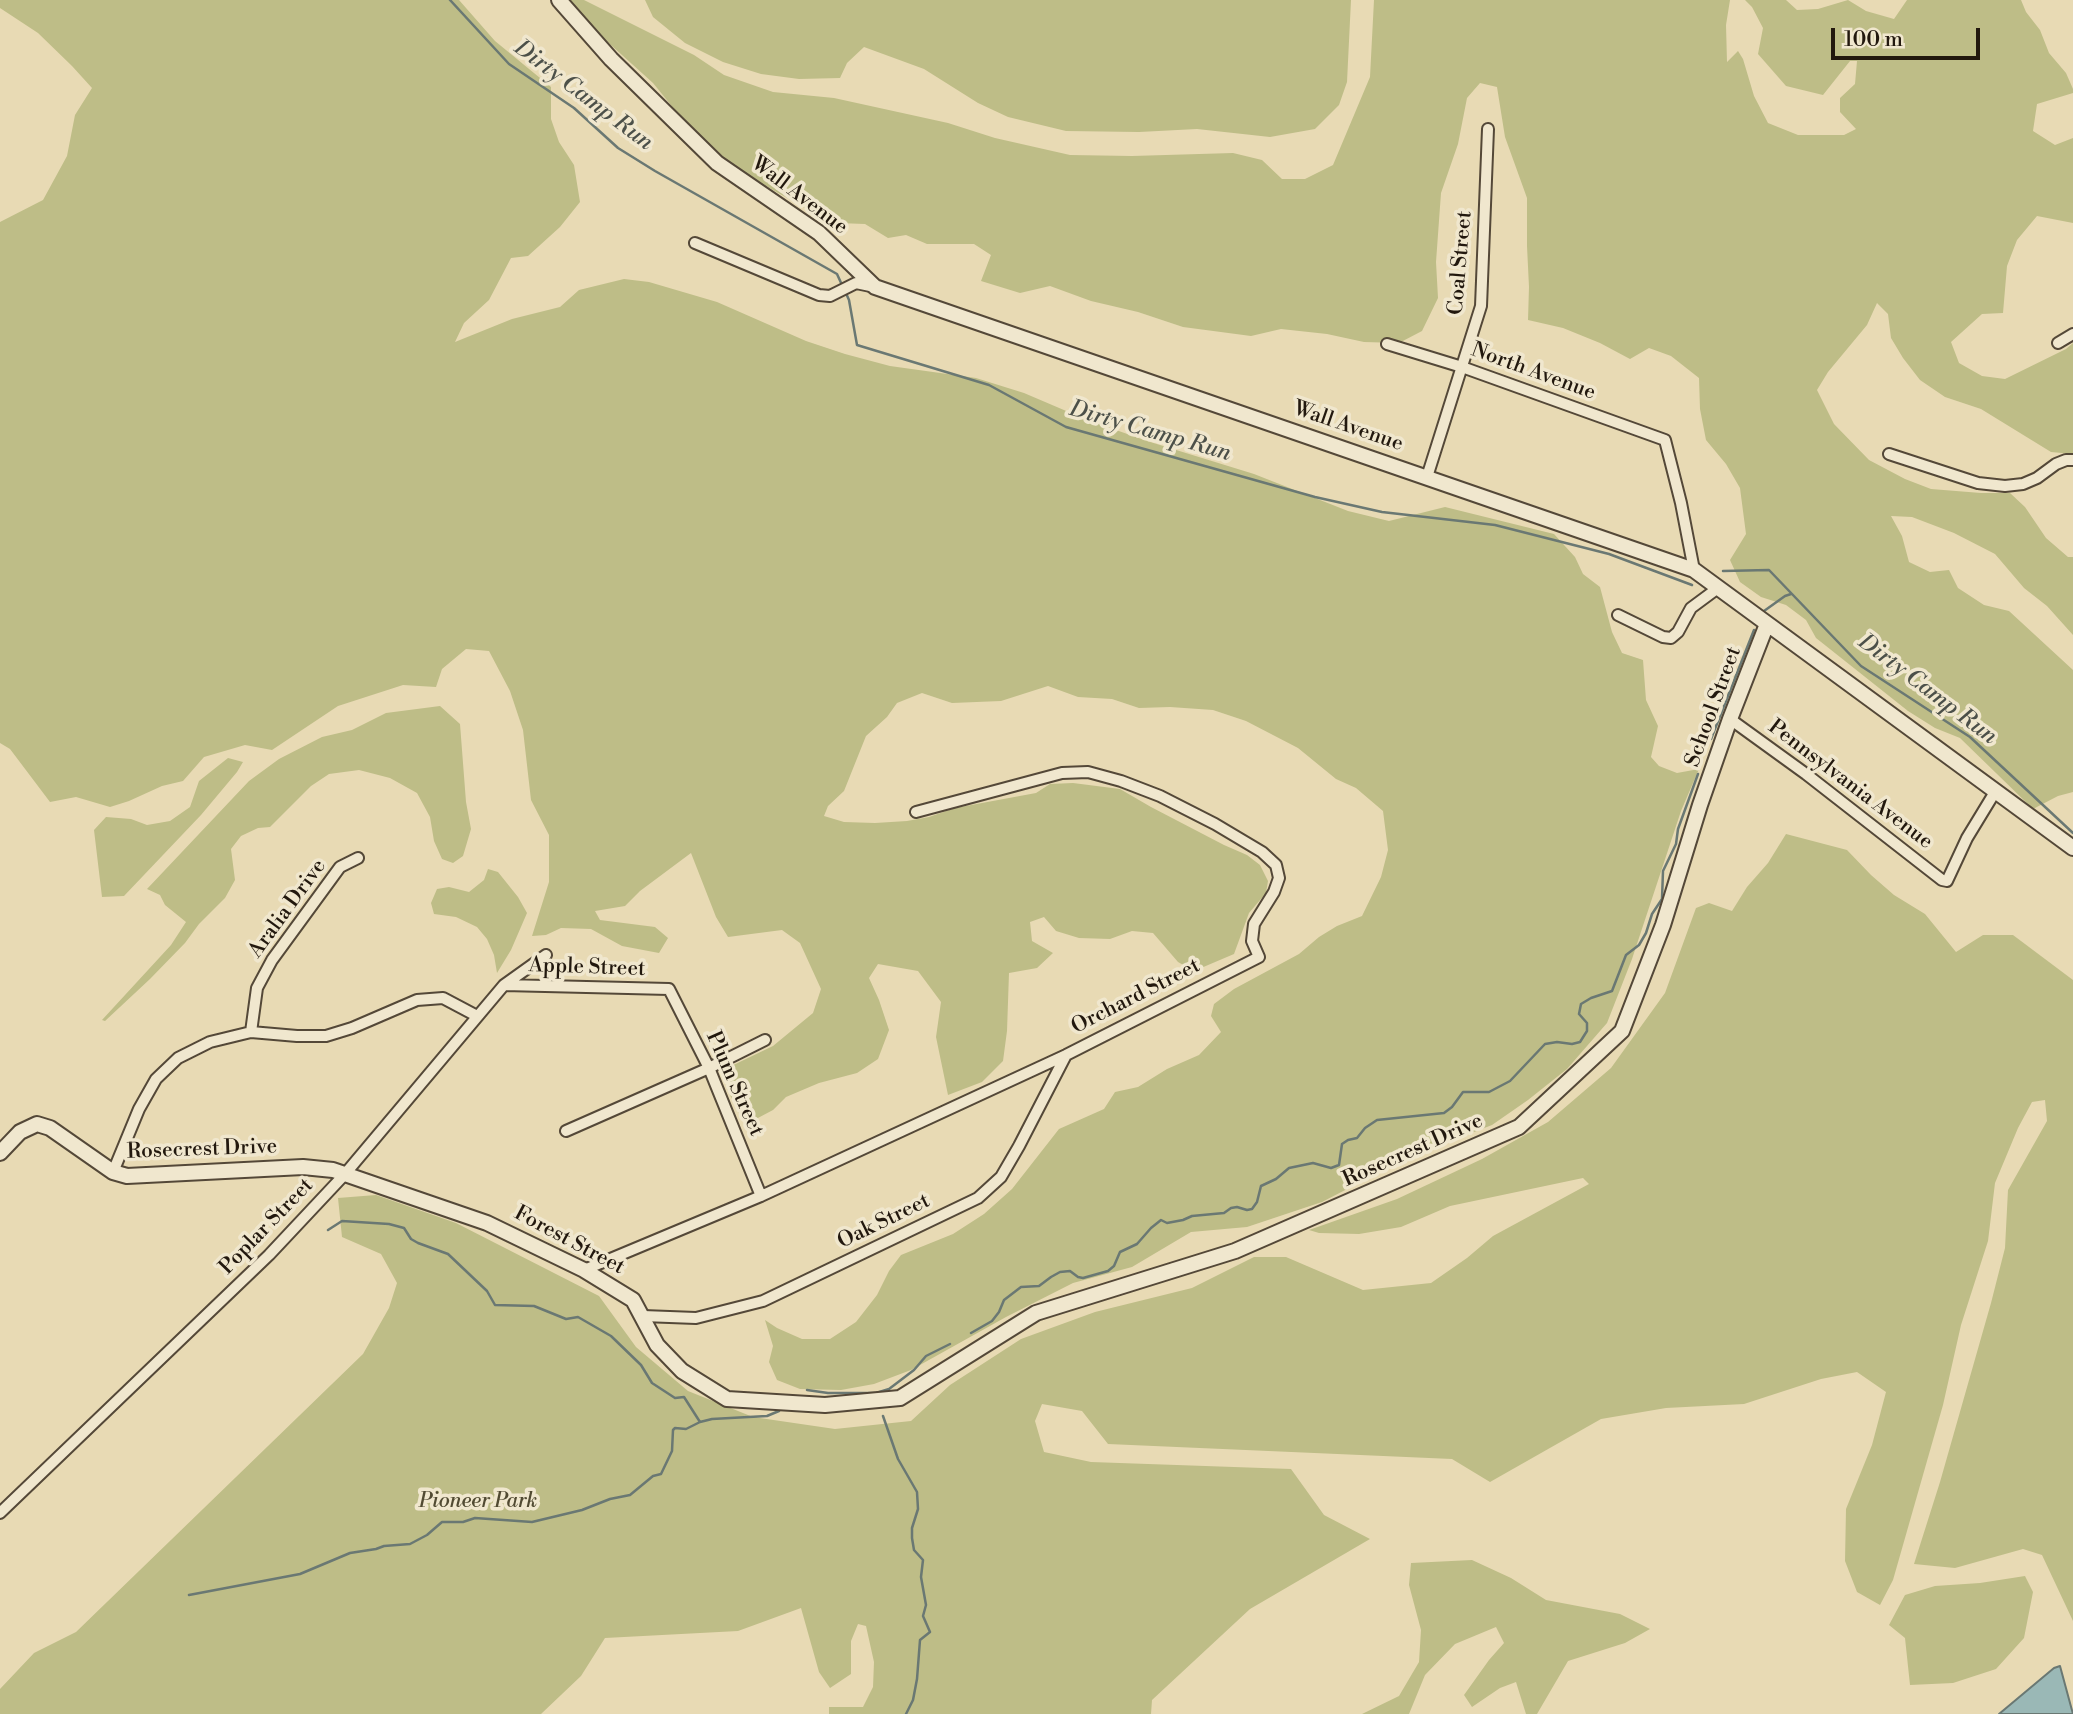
<!DOCTYPE html>
<style>
body{margin:0}
#map{position:relative;width:2073px;height:1714px;overflow:hidden;background:#e8dab4;font-family:"Libre Bodoni",serif}
canvas{display:block}
.scale{position:absolute;left:1831px;top:28px;width:149px;height:32px;box-sizing:border-box;border:4px solid #22180e;border-top:0;padding-left:9px;font-size:21px;line-height:24px;white-space:nowrap;color:#22180e;-webkit-text-stroke:5px #f0e7ce;paint-order:stroke}
</style>
<div id="map">
<canvas width="2073" height="1714"></canvas>
<div class="scale">100 m</div>
</div>
<script>
const c = document.querySelector('canvas').getContext('2d');
c.lineJoin = 'round';
function fill(path, color) { c.fillStyle = color; c.fill(path, 'evenodd'); }
const poly = rows => new Path2D(rows.map(r => 'M' + r).join(''));
function trace(path, color, width, dash) { c.strokeStyle = color; c.lineWidth = width; c.lineCap = dash ? 'butt' : 'round'; c.setLineDash(dash || []); c.stroke(path); }
function label(font, color, halo, rows, align = 'center') {
  c.font = font + ' "Libre Bodoni",serif'; c.lineWidth = 7; c.setLineDash([]); c.textBaseline = 'middle'; c.strokeStyle = halo; c.fillStyle = color; for (const [text, x, y, turn = 0] of rows) {
    c.save(); c.translate(x, y); c.rotate((+turn || 0) * Math.PI / 180); c.textAlign = isNaN(turn) ? turn : align; if (halo) c.strokeText(text, 0, 0); c.fillText(text, 0, 0); c.restore();
  }
}
const green = poly([
 [0,0,459,0,495,41,551,87,551,119,559,142,574,165,580,202,560,227,528,256,511,258,489,300,464,323,455,342,512,319,560,307,579,290,624,279,649,282,717,302,806,341,845,354,890,366,976,378,1024,393,1085,419,1147,441,1254,474,1348,511,1389,521,1445,507,1554,534,1575,557,1583,574,1600,587,1612,632,1622,653,1643,660,1646,700,1658,726,1651,757,1659,766,1677,773,1699,769,1681,811,1632,959,1607,1023,1567,1069,1528,1100,1492,1125,1407,1158,1322,1202,1247,1227,1191,1232,1132,1267,1073,1283,1006,1317,911,1370,874,1384,841,1390,800,1389,777,1380,769,1362,773,1346,765,1320,777,1328,802,1339,830,1339,856,1322,877,1295,889,1271,901,1255,953,1234,984,1214,1012,1189,1059,1129,1104,1109,1115,1092,1138,1087,1167,1069,1199,1055,1221,1032,1211,1016,1214,1004,1234,989,1299,954,1319,937,1337,926,1362,916,1381,877,1388,850,1383,811,1356,788,1336,779,1298,748,1246,721,1213,710,1170,707,1139,708,1112,699,1078,697,1048,686,1001,701,952,703,922,693,897,703,887,717,866,736,844,791,828,806,824,816,844,822,875,823,907,821,929,817,955,808,1036,793,1050,784,1073,783,1120,789,1151,807,1224,845,1247,855,1260,865,1268,881,1266,893,1249,913,1234,954,1194,971,1178,962,1153,933,1132,931,1110,939,1079,938,1056,931,1044,917,1030,922,1032,941,1053,953,1037,968,1009,973,1007,1031,1003,1061,982,1082,948,1095,936,1037,941,1002,918,971,878,964,869,978,879,1000,889,1030,878,1059,857,1073,819,1083,786,1097,773,1110,756,1119,741,1117,727,1089,725,1069,773,1046,813,1013,821,989,800,943,782,930,728,937,716,917,691,853,640,891,625,906,595,911,600,920,655,927,668,938,659,953,622,946,591,929,561,928,546,935,532,936,549,882,549,835,531,800,523,730,510,691,489,651,466,649,442,669,436,687,403,685,338,706,272,750,245,745,204,757,183,781,162,786,129,801,110,807,76,797,50,802,10,749,0,743,0,222,43,200,67,156,75,115,92,88,72,66,38,33,0,8],
 [552,0,584,0,694,55,724,75,773,92,834,98,948,123,995,138,1070,155,1132,156,1233,153,1262,160,1282,179,1305,179,1333,165,1370,77,1374,0,1730,0,1726,25,1727,62,1738,51,1743,59,1754,96,1768,123,1798,135,1844,135,1856,129,1840,112,1840,98,1855,84,1857,61,1850,61,1823,95,1786,86,1758,54,1763,28,1752,7,1745,0,1786,0,1797,10,1818,9,1848,0,1866,11,1894,19,1907,0,2021,0,2026,12,2040,30,2049,53,2066,73,2073,89,2073,93,2037,104,2033,131,2055,145,2073,138,2073,223,2037,216,2017,240,2007,266,2003,313,1982,314,1951,342,1959,363,1982,376,2005,379,2066,349,2073,343,2073,454,2051,452,1981,409,1945,397,1920,380,1903,358,1891,338,1888,314,1877,303,1867,325,1828,372,1817,390,1834,424,1869,460,1905,479,1931,489,1981,493,2010,493,2025,507,2046,538,2068,557,2073,557,2073,635,2047,606,2024,588,1995,554,1954,533,1912,517,1891,516,1902,536,1909,562,1930,572,1949,570,1958,588,1984,605,2009,611,2073,670,2073,792,2058,796,2033,809,1960,738,1935,728,1908,711,1816,638,1806,620,1786,605,1761,597,1740,582,1730,560,1746,534,1740,488,1726,464,1706,440,1700,409,1699,378,1671,356,1649,348,1630,359,1600,343,1563,328,1528,320,1529,287,1527,246,1527,198,1505,137,1497,87,1480,83,1467,98,1458,144,1441,193,1436,262,1438,298,1422,331,1399,343,1364,342,1327,334,1281,329,1251,336,1183,327,1138,312,1091,301,1050,286,1020,293,981,281,991,255,974,244,927,244,906,235,888,238,865,224,838,223,810,211,773,190,716,154,692,131,653,83,612,46],
 [645,0,1351,0,1347,82,1339,105,1315,129,1270,137,1197,129,1139,132,1066,131,1008,117,978,103,924,69,864,47,847,63,840,78,799,79,761,74,723,62,685,43,653,17],
 [440,706,460,724,466,802,471,829,463,856,453,863,442,859,434,841,430,817,417,793,390,778,359,770,329,774,311,786,270,827,258,828,241,836,231,849,235,880,225,898,199,924,185,943,150,979,105,1021,102,1020,171,945,186,922,165,905,160,895,147,889,249,781,279,759,322,737,352,730,386,713],
 [228,758,243,762,237,772,201,815,124,896,102,897,94,830,106,817,131,819,147,825,170,821,190,807,199,781],
 [1786,834,1847,850,1871,875,1894,895,1925,914,1956,952,1983,935,2013,935,2073,980,2073,1621,2042,1555,2023,1549,1955,1568,1914,1564,1940,1482,1991,1303,2005,1248,2008,1190,2047,1121,2045,1100,2032,1102,2018,1128,1995,1183,1988,1241,1961,1325,1943,1405,1893,1580,1880,1605,1857,1592,1845,1561,1846,1509,1872,1445,1886,1392,1857,1372,1821,1379,1744,1404,1666,1408,1601,1419,1490,1482,1452,1459,1108,1444,1082,1411,1042,1404,1035,1421,1044,1452,1091,1462,1291,1469,1324,1515,1370,1539,1250,1609,1152,1700,1151,1714,829,1714,829,1707,863,1707,873,1687,874,1662,866,1626,858,1624,851,1641,851,1674,830,1688,819,1672,801,1608,738,1631,605,1638,581,1676,541,1714,0,1714,0,1689,34,1653,76,1632,363,1354,389,1308,397,1283,381,1254,342,1237,338,1198,376,1195,456,1223,599,1296,636,1347,688,1391,753,1417,835,1429,911,1421,950,1385,1021,1339,1095,1312,1192,1288,1254,1257,1286,1257,1363,1290,1431,1283,1467,1258,1493,1236,1589,1184,1583,1178,1450,1206,1401,1227,1359,1234,1319,1233,1309,1230,1397,1199,1482,1159,1548,1122,1611,1068,1665,993,1696,908,1709,903,1732,911,1747,887,1768,863],
 [488,869,498,872,518,897,527,913,511,950,497,973,494,955,487,939,477,927,456,917,434,914,431,903,437,889,449,887,469,892,484,880],
 [1472,1560,1511,1578,1546,1600,1620,1614,1650,1629,1625,1643,1568,1661,1537,1714,1526,1714,1516,1682,1500,1688,1472,1707,1464,1695,1489,1660,1504,1643,1496,1627,1455,1644,1425,1675,1409,1714,1362,1714,1399,1696,1419,1662,1421,1630,1409,1585,1411,1563],
 [2025,1576,2033,1592,2024,1638,1996,1669,1953,1683,1910,1685,1905,1638,1889,1625,1905,1595,1935,1586,1980,1583]
]);
const water = poly([
 [2060,1666,2073,1714,1999,1714,2054,1668,2060,1666]
]);
const stream = poly([
 [450,0,509,64,574,108,618,148,655,171,837,274,842,285],
 [845,291,849,300,857,345,989,385,1066,427,1315,497,1382,512,1495,525,1609,554,1692,585],
 [1723,571,1769,570,1861,666,1970,737,2073,833],
 [1764,611,1785,596,1791,594],
 [1711,739,1754,630],
 [328,1230,342,1221,389,1224,404,1228,411,1239,418,1243,448,1254,487,1291,495,1305,534,1306,566,1319,578,1317,611,1336,641,1365,652,1383,675,1398,684,1397,700,1422],
 [971,1333,992,1321,999,1312,1004,1300,1021,1287,1039,1286,1051,1277,1060,1272,1070,1271,1078,1277,1083,1278,1108,1271,1114,1266,1120,1252,1137,1244,1151,1228,1161,1220,1167,1223,1183,1220,1192,1216,1224,1213,1231,1208,1237,1207,1247,1210,1252,1209,1257,1202,1261,1186,1276,1179,1289,1168,1313,1163,1331,1168,1339,1165,1342,1144,1348,1140,1357,1138,1365,1128,1377,1120,1444,1113,1452,1107,1463,1092,1489,1092,1510,1081,1545,1044,1557,1042,1572,1044,1580,1042,1587,1031,1587,1023,1579,1014,1581,1004,1591,998,1612,991,1626,955,1639,945,1646,933,1652,914,1662,899,1663,871,1676,844,1678,829,1698,774],
 [807,1390,828,1393,876,1393,889,1389,914,1370,926,1356,950,1344],
 [883,1416,898,1459,917,1492,918,1509,912,1528,912,1538,914,1550,923,1560,921,1577,926,1605,923,1616,930,1632,920,1640,917,1679,913,1700,906,1714],
 [189,1595,300,1574,350,1553,376,1549,384,1546,410,1544,427,1535,442,1522,463,1522,475,1518,532,1522,582,1510,610,1499,630,1495,653,1476,661,1474,672,1451,673,1430,675,1428,686,1429,700,1422,712,1419,767,1416,779,1411]
]);
const minor = poly([
 [695,243,819,295,830,296,856,283,875,287],
 [2058,343,2073,334],
 [1387,344,1462,367,1665,440,1681,503,1694,570],
 [1889,454,1978,483,2005,486,2023,484,2037,478,2056,464,2066,460,2073,460],
 [1427,477,1481,306,1488,129],
 [1618,615,1663,637,1671,638,1678,632,1691,608,1718,588],
 [1730,719,1806,774,1942,880,1947,881,1967,838,1995,792],
 [504,985,669,989,709,1068,761,1196],
 [251,1032,257,988,272,960,340,867,358,858],
 [566,1131,709,1068,765,1040],
 [113,1172,139,1109,156,1079,178,1058,210,1042,251,1032,297,1036,326,1036,352,1028,417,1000,443,998,477,1016],
 [584,1270,761,1196,1066,1055,1259,957,1252,941,1254,924,1274,892,1279,878,1276,865,1262,852,1215,824,1160,796,1121,781,1088,772,1062,773,916,812],
 [643,1316,696,1318,763,1301,978,1198,1001,1177,1019,1146,1066,1055],
 [0,1513,269,1255,345,1174,504,985,546,955]
]);
const tertiary = poly([
 [559,0,611,59,717,163,819,233,875,287,1694,570,2073,848],
 [0,1153,20,1132,37,1124,50,1128,113,1172,127,1176,303,1167,333,1170,487,1223,584,1270,633,1300,657,1345,682,1371,727,1399,825,1405,900,1398,1036,1313,1235,1251,1519,1127,1622,1031,1663,925,1700,805,1730,719,1767,624]
]);
const streetNames = [
 ["Wall Avenue",799,196,37],
 ["Coal Street",1461,263,-85],
 ["North Avenue",1533,372,20],
 ["Wall Avenue",1348,427,19],
 ["School Street",1714,707,-70],
 ["Pennsylvania Avenue",1850,785,37],
 ["Aralia Drive",288,909,-54],
 ["Apple Street",587,968,2],
 ["Orchard Street",1136,997,-27],
 ["Plum Street",734,1084,66],
 ["Rosecrest Drive",202,1150,-2],
 ["Rosecrest Drive",1413,1151,-24],
 ["Oak Street",884,1222,-26],
 ["Poplar Street",267,1227,-46],
 ["Forest Street",569,1241,28]
];
const parkNames = [
 ["Pioneer Park",478,1502]
];
const waterNames = [
 ["Dirty Camp Run",583,96,37],
 ["Dirty Camp Run",1150,432,16],
 ["Dirty Camp Run",1927,690,37]
];
fill(green, '#bebd87');
fill(water, '#9ab8b6');
trace(water, '#6a7873', 2);
trace(stream, '#6a7873', 2.5);
trace(minor, '#544838', 14);
trace(tertiary, '#544838', 18);
trace(minor, '#f0e7ce', 10);
trace(tertiary, '#f0e7ce', 14);
label('21px', '#22180e', '#f0e7ce', streetNames);
label('italic 21px', '#514a32', '#f0e7ce', parkNames);
label('italic 23px', '#4c5049', '#f0e7ce', waterNames);
</script>
